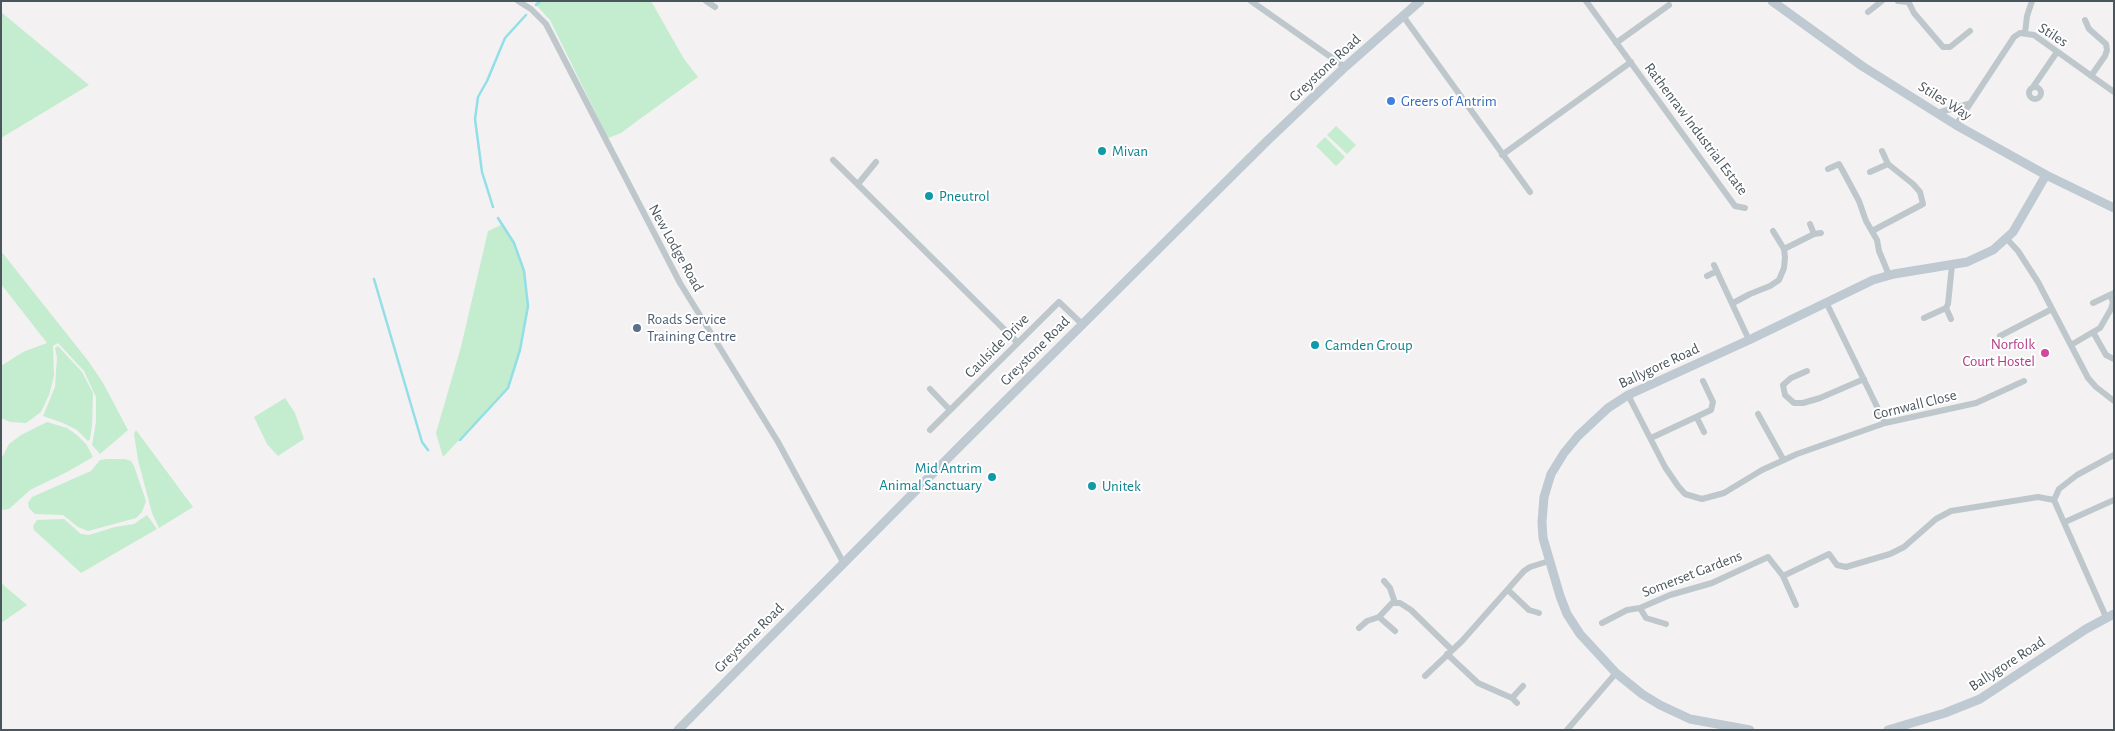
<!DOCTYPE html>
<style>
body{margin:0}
#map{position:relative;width:2115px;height:731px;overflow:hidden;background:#f3f1f1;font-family:"Alegreya Sans",sans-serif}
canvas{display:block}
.frame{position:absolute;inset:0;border:2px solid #4a565d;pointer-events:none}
</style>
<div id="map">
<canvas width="2115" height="731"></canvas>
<div class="frame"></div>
</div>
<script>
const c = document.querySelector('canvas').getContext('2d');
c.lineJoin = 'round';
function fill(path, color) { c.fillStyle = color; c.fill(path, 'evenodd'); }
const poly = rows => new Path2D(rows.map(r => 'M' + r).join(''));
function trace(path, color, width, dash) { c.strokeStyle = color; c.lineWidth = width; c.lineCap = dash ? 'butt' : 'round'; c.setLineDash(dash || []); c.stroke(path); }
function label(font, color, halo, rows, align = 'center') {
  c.font = font + ' "Alegreya Sans",sans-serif'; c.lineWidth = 4; c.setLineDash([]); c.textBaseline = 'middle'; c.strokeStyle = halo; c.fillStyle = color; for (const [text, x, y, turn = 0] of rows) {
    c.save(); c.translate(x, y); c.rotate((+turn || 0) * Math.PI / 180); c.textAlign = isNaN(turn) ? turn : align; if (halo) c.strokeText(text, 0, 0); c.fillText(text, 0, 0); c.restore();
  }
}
const green = poly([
 [540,1,651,1,684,59,698,77,637,121,621,133,608,138,550,20,536,5],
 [1,12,89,85,1,138],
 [1336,126,1356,145,1347,154,1327,135],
 [1325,137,1345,157,1336,166,1316,146],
 [503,224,514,243,524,271,528,306,520,350,508,388,443,457,436,433,461,347,488,231],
 [1,251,89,362,103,383,128,430,100,454,92,445,96,422,96,397,84,371,58,343,53,346,54,376,49,395,41,412,26,423,10,422,1,418,1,366,23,352,47,343,1,284],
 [58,346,82,372,93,393,92,425,90,439,88,441,77,430,63,423,43,416,55,387,57,357,55,348],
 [285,398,295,413,304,439,278,456,267,444,254,417],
 [47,422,67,428,77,435,86,444,93,457,67,472,30,490,9,509,3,510,1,505,1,459,4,454,9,444,21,435],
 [136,430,193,507,159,528,152,513,138,460,134,434],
 [107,459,125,459,131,461,134,466,146,501,142,512,136,518,88,531,78,527,63,515,35,514,29,508,28,503,32,497,91,471,100,460],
 [147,515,157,529,81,573,34,530,33,526,37,520,64,519,81,534,89,535,115,527,134,524],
 [1,583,27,605,1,623]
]);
const stream = poly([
 [536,5,540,1],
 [493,207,482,172,475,119,478,97,487,81,505,38,526,15],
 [374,279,422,442,428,450],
 [460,440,508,388,520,350,528,306,524,271,514,243,498,218]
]);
const street = poly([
 [518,1,531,9,546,24,680,283,778,442,843,562],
 [706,1,715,7],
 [1251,1,1345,67],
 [1586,1,1735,206,1745,208],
 [1898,1,1908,2],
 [1908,1,1914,13,1943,47,1950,47,1970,31],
 [1868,12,1882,1],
 [1403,16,1530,192],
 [2085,20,2089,29,2106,44,2107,50,2105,56,2091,76],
 [2025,33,2027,16,2032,1],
 [1616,43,1669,5],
 '2029 93a6 6 0 1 1 12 0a6 6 0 1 1-12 0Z',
 [2033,87,2057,52],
 [1937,113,1968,104],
 [1956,125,2014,37,2020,33,2034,35,2114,92],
 [1502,155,1631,62],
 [833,160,1018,343],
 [1828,169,1839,164,1844,173,1859,201,1866,221,1877,240,1879,251,1889,275],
 [1870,172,1888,164],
 [858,184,876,162],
 [1810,224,1814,234],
 [1872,231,1923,204,1920,192,1913,184,1888,164,1882,151],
 [2007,239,2018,251,2038,282,2088,378,2096,387,2114,401],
 [1784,249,1814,234,1821,233],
 [1714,265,1749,340],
 [1707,276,1717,271],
 [1826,302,1885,423],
 [1733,303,1750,294,1770,286,1779,280,1784,268,1785,257,1784,249,1773,231],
 [2093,303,2114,293],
 [1946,308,1951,319],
 [1924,318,1946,308,1948,304,1952,265],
 [2093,332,2100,328,2111,309,2113,302,2110,295],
 [2000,336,2052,309],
 [2071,345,2093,332,2106,355,2114,359],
 [1807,371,1791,378,1783,385,1785,395,1794,403,1803,403,1820,398,1864,379],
 [930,389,950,410],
 [1628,395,1665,467,1678,486,1685,494,1702,499,1724,493,1762,470,1797,454,1885,423,1976,403,2024,381],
 [1758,414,1783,459],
 [1697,418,1704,432],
 [930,430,1059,302,1082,324],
 [1651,438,1711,410,1713,402,1703,381],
 [2065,522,2114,500],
 [1783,576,1796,605],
 [1384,581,1390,588,1395,603],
 [1508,590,1529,610,1539,613],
 [1640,608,1646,618,1666,624],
 [1379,617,1395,631],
 [2106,617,2054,500,2059,489,2077,475,2114,455],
 [1602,623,1627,610,1640,608,1670,595,1712,583,1768,557,1783,576,1829,554,1837,565,1846,567,1890,554,1904,547,1936,519,1951,511,2038,497,2054,500],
 [1359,628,1367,621,1379,617,1392,603,1400,603,1411,610,1452,650],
 [1447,654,1478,683,1512,698,1517,703],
 [1425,676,1462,641,1524,571,1530,567,1549,561],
 [1512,698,1523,686],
 [1567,730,1616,673]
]);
const secondary = poly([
 [1772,1,1862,66,1956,125,2046,175,2114,208],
 [678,730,964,442,1266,142,1345,67,1420,1],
 [1750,730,1690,719,1660,705,1642,694,1616,673,1580,634,1567,614,1560,596,1543,538,1542,522,1544,497,1551,474,1564,453,1578,436,1608,408,1628,395,1749,340,1873,280,1894,274,1967,262,1993,250,2013,232,2046,175],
 [1888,730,1945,713,1980,699,2086,629,2114,614]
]);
const markers = [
 [1391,101,5,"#3f7fe0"],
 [1102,151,5,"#0f9aa8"],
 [929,196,5,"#0f9aa8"],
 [637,328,5,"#5c6f8a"],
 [1315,345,5,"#0f9aa8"],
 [2045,353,5,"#d1479c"],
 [992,477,5,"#0f9aa8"],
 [1092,486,5,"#0f9aa8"]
];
const streetNames = [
 ["Stiles",2053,35,33],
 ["Greystone Road",1325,68,-43],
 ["Stiles Way",1945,101,32],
 ["Rathenraw Industrial Estate",1696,129,53],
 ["New Lodge Road",676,248,61],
 ["Caulside Drive",997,346,-45],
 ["Greystone Road",1035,351,-45],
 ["Ballygore Road",1659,366,-25],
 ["Cornwall Close",1915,405,-14],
 ["Somerset Gardens",1692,574,-21],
 ["Greystone Road",749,638,-45],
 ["Ballygore Road",2007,664,-33]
];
const shopNames = [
 ["Greers of Antrim",1401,101]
];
const cultureNames = [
 ["Mivan",1112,151],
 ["Pneutrol",939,196],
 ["Camden Group",1325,345],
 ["Mid Antrim",982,468,"right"],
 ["Animal Sanctuary",982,485,"right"],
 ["Unitek",1102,486]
];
const serviceNames = [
 ["Roads Service",647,319],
 ["Training Centre",647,336]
];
const hotelNames = [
 ["Norfolk",2035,344],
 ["Court Hostel",2035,361]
];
fill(green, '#c3edce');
trace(stream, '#93dfe7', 2.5);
trace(street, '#bec7cc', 6);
trace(secondary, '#bec9d1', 9);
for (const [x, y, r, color] of markers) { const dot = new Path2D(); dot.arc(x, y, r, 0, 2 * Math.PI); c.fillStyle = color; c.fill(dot); trace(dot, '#fff', 2); }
label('15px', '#4a565d', '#fff', streetNames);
label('15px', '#366cbe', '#fff', shopNames, 'left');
label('15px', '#0d838f', '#fff', cultureNames, 'left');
label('15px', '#4e5e75', '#fff', serviceNames, 'left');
label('15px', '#b23c85', '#fff', hotelNames, 'right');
</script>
